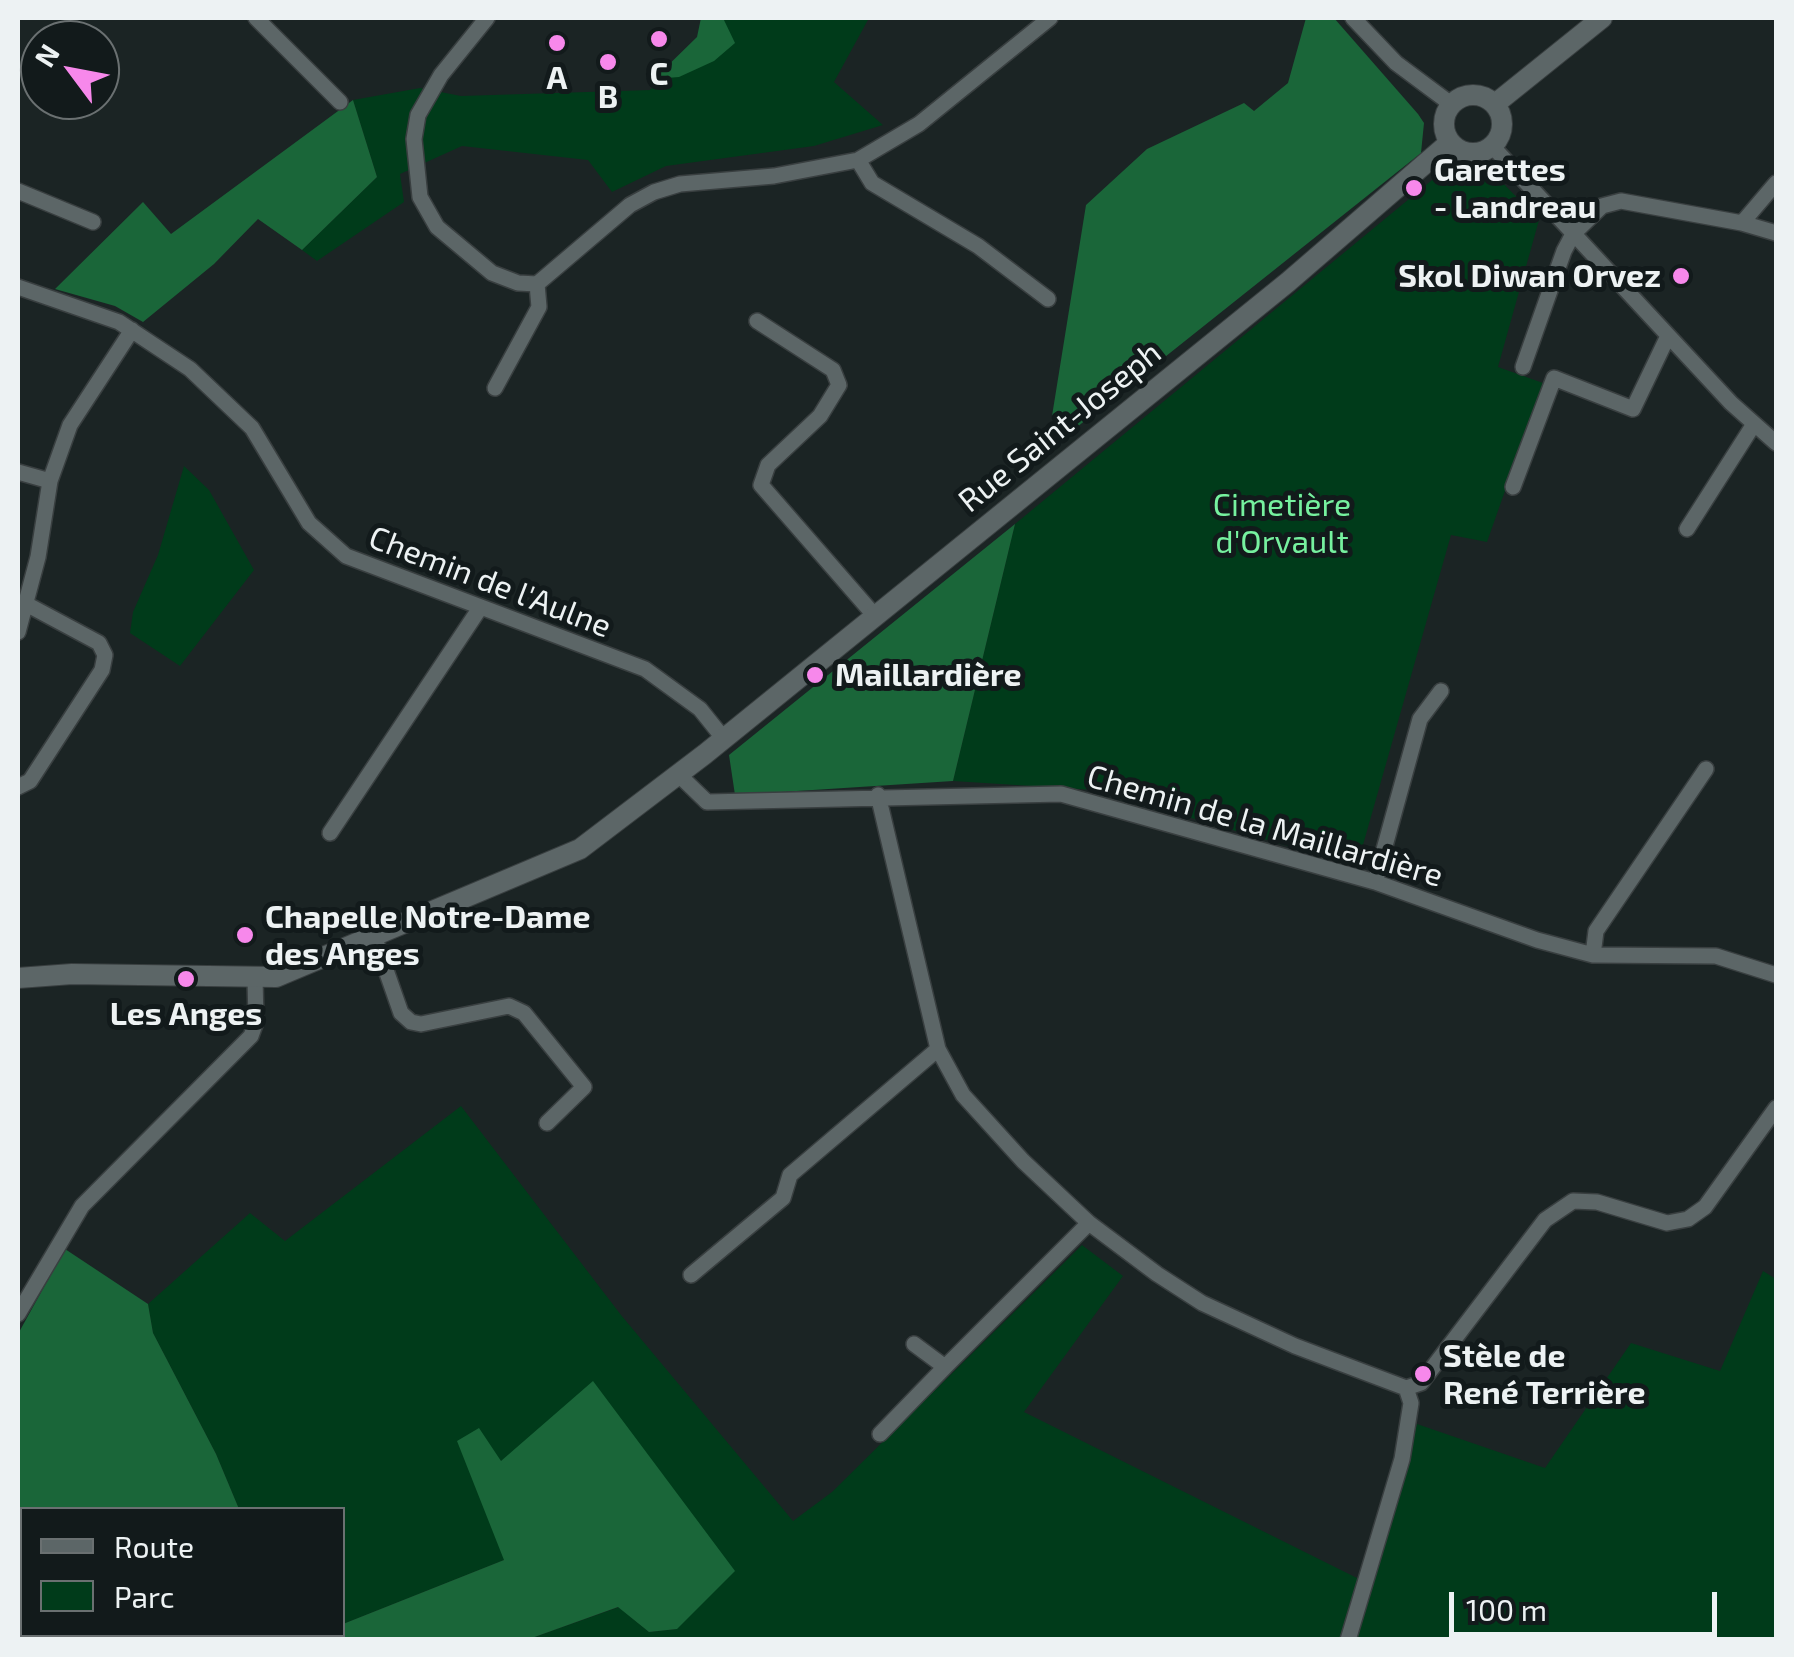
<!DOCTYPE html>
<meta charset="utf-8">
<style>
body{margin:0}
#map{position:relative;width:1794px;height:1657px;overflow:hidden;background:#1b2424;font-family:"Exo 2",sans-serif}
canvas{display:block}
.frame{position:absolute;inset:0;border:20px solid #edf2f3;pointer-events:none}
.legend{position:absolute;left:20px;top:1507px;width:325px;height:130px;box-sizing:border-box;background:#121a1b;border:2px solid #6a7071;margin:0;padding:12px 18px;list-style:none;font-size:30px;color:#edf2f3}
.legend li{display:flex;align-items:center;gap:20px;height:50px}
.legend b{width:50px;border:2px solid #6a7071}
.north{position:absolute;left:20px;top:20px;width:100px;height:100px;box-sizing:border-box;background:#121a1b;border:2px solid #6a7071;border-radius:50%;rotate:302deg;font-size:28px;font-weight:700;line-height:40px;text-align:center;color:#edf2f3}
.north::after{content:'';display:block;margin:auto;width:35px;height:45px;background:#f788eb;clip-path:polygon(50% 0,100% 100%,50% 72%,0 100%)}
.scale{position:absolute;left:1449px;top:1592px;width:268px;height:45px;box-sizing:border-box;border:5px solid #edf2f3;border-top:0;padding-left:12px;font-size:30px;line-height:35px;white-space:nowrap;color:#edf2f3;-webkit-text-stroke:8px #121a1b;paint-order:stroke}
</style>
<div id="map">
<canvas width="1794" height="1657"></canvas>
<div class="frame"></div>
<ul class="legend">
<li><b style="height:12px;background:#5c6667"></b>Route</li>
<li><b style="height:28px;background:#003b1a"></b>Parc</li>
</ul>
<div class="north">N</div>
<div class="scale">100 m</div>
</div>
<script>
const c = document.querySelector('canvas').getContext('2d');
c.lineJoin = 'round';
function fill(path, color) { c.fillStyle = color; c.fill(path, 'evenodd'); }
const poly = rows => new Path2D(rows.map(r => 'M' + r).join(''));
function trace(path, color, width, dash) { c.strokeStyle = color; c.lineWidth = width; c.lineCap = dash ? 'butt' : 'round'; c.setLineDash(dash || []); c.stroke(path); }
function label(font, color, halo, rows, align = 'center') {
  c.font = font + ' "Exo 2",sans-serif'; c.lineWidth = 10; c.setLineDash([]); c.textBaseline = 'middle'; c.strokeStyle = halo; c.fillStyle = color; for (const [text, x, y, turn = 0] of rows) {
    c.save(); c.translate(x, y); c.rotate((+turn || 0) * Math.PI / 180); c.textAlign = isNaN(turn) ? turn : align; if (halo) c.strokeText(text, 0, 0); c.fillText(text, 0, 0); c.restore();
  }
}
const green = poly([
 [707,18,869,18,834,82,883,125,814,146,666,166,612,192,588,160,462,146,400,174,404,202,317,261,302,250,377,177,353,100,420,88,461,96,650,90,702,39],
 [1472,169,1496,176,1539,220,1498,367,1543,383,1487,542,1451,535,1357,866,1095,790,953,781,1015,524,1443,171],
 [184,466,209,490,254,570,180,666,130,633,133,612,158,555],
 [461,1106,621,1315,793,1521,832,1492,1082,1245,1123,1276,1024,1412,1371,1585,1417,1424,1545,1468,1631,1343,1720,1371,1763,1271,1776,1279,1776,1639,529,1639,619,1607,649,1632,677,1629,504,1560,343,1624,342,1510,239,1509,216,1454,153,1333,148,1304,250,1213,285,1241],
 [71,1634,315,1635,303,1640,59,1640]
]);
const forest = poly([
 [701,18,723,18,735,43,714,61,679,77,654,79,697,37],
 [1306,18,1334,18,1418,114,1424,123,1421,153,1072,431,1052,416,1086,205,1147,149,1244,103,1254,111,1288,83],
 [353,100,377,177,302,250,258,219,214,264,143,322,115,306,55,289,143,202,171,234],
 [1015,524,953,781,735,795,729,755],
 [65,1249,148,1304,153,1333,216,1454,239,1509,22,1510,22,1553,18,1537,18,1334],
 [593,1381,735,1571,677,1629,649,1632,618,1607,529,1639,303,1639,342,1634,343,1624,504,1560,457,1441,479,1428,501,1461]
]);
const minor = poly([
 [256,18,340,102],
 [487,18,441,75,418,115,414,139,420,197,437,227,492,273,518,283,537,284,630,205,654,192,680,184,774,176,858,160,919,124,1050,18],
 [1353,18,1396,63,1451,104],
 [1493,147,1731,403,1776,443],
 [858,160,872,183,978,246,1048,299],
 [18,191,93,222],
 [1742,223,1776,183],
 [18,287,119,322,190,369,252,428,309,523,346,556,645,669,700,709,724,739],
 [757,321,833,370,839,385,820,416,768,465,761,485,875,616],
 [1523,367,1564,251,1573,234,1602,206,1621,201,1742,223,1776,233],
 [495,388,539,307,537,284],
 [18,472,50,481],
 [1513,487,1554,378,1633,409,1668,336],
 [1687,529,1754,424],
 [18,632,38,557,50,481,70,425,132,330],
 [679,775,707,802,1061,794,1375,882,1537,940,1593,955,1716,956,1776,975],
 [18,787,30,781,102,670,105,655,99,643,28,605],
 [878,795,938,1049,963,1095,1023,1161,1089,1223,1157,1274,1202,1303,1295,1346,1406,1388],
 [330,833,480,608],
 [1375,882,1420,719,1441,691],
 [373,933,401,1013,411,1022,421,1024,509,1006,524,1013,584,1087,547,1123],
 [1593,955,1596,931,1706,769],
 [691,1275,783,1198,790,1175,938,1049],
 [18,1314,82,1206,251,1036,256,1022,255,978],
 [914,1344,945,1367,1089,1223],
 [1406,1388,1421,1383,1545,1220,1573,1201,1597,1202,1667,1223,1688,1219,1705,1207,1776,1108],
 [880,1434,945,1367],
 [1348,1640,1402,1459,1411,1403,1406,1388]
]);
const secondary = poly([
 '1444 124a29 29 0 1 1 58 0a29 29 0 1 1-58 0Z',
 [1495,104,1602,18],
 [18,978,72,974,276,977,580,849,705,754,1288,282,1449,143]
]);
const markers = [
 [659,39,10,"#f788eb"],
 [557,43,10,"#f788eb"],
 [608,62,10,"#f788eb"],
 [1414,188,10,"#f788eb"],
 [1681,276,10,"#f788eb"],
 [815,675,10,"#f788eb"],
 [245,935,10,"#f788eb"],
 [186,979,10,"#f788eb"],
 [1423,1374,10,"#f788eb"]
];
const poiNames = [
 ["C",659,74],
 ["A",557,78],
 ["B",608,97],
 ["Garettes",1434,170,"left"],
 ["- Landreau",1434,207,"left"],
 ["Skol Diwan Orvez",1661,276,"right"],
 ["Maillardière",835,675,"left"],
 ["Chapelle Notre-Dame",265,917,"left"],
 ["des Anges",265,954,"left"],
 ["Les Anges",186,1014],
 ["Stèle de",1443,1356,"left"],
 ["René Terrière",1443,1393,"left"]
];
const streetNames = [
 ["Rue Saint-Joseph",1060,427,-39],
 ["Chemin de l'Aulne",490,582,21],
 ["Chemin de la Maillardière",1265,826,16]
];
const parkNames = [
 ["Cimetière",1282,505],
 ["d'Orvault",1282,542]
];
fill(green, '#003b1a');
fill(forest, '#1a6639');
trace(minor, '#393f40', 18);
trace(secondary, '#393f40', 22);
trace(minor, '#5c6667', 15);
trace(secondary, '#5c6667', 20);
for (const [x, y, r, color] of markers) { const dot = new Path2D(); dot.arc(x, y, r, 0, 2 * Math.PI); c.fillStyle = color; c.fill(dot); trace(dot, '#121a1b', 4); }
label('bold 32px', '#edf2f3', '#121a1b', poiNames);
label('32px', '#edf2f3', '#121a1b', streetNames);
label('32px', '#76f19f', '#121a1b', parkNames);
</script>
